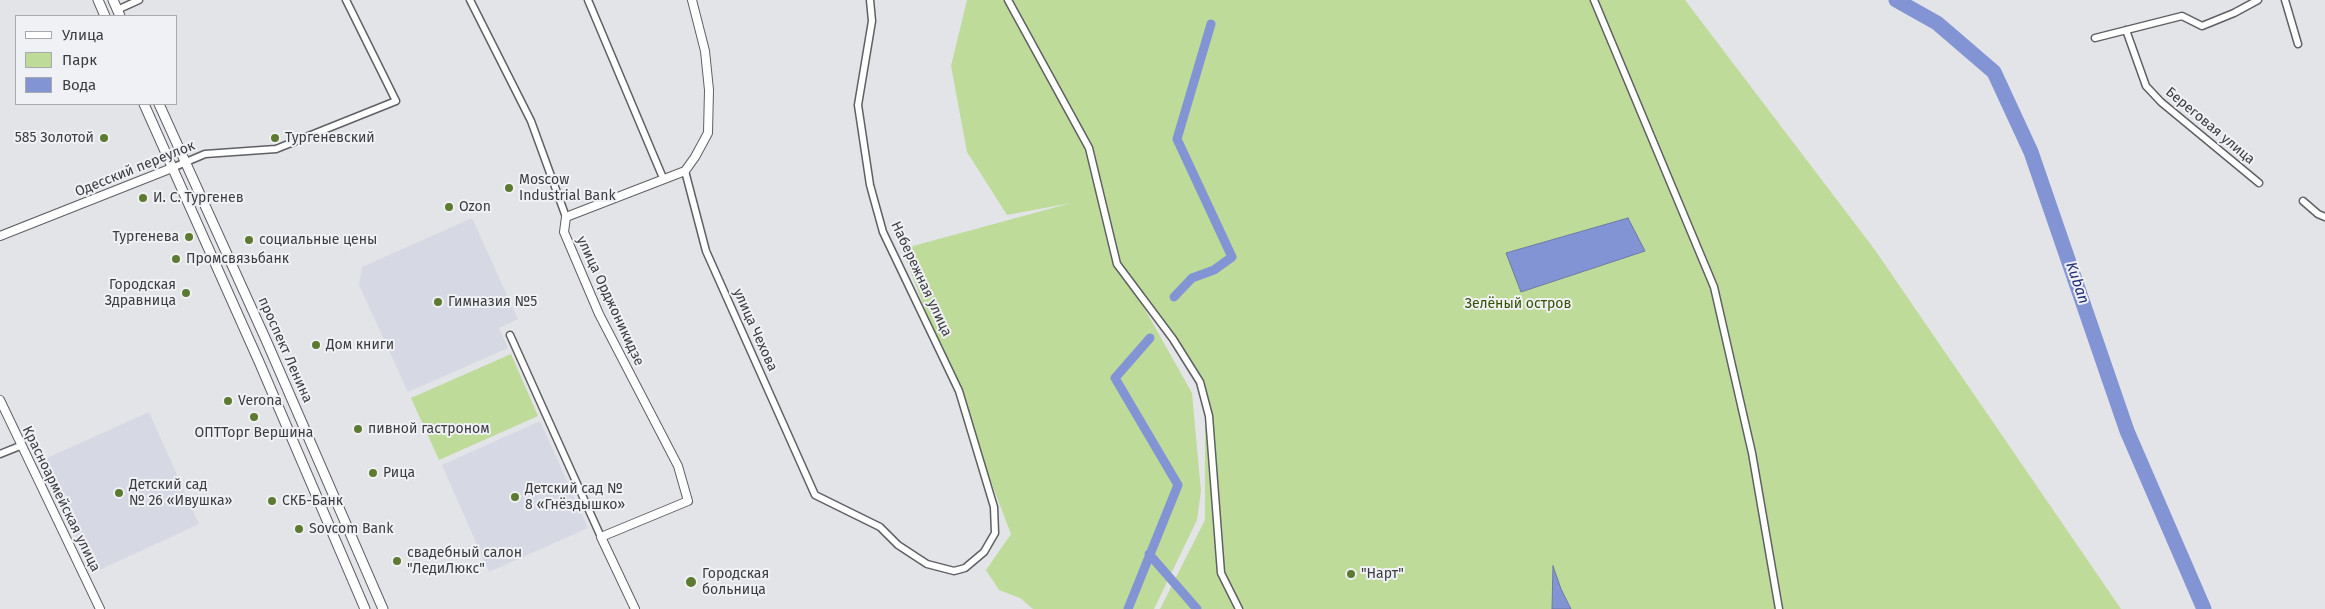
<!DOCTYPE html>
<meta charset="utf-8">
<style>
body{margin:0}
#map{position:relative;width:2325px;height:609px;overflow:hidden;background:#e3e4e8;font-family:"Fira Sans",sans-serif}
canvas{display:block}
.legend{position:absolute;left:15px;top:15px;width:162px;height:90px;box-sizing:border-box;background:#f0f1f5;border:1px solid #a8a9ac;margin:0;padding:6px 9px;list-style:none;font-size:15px;color:#3c3c3e}
.legend li{display:flex;align-items:center;gap:10px;height:25px}
.legend b{width:25px;border:1px solid #a8a9ac}
</style>
<div id="map">
<canvas width="2325" height="609"></canvas>
<ul class="legend">
<li><b style="height:6px;background:#fff"></b>Улица</li>
<li><b style="height:14px;background:#bedb9a"></b>Парк</li>
<li><b style="height:14px;background:#8294d4"></b>Вода</li>
</ul>
</div>
<script>
const c = document.querySelector('canvas').getContext('2d');
c.lineJoin = 'round';
function fill(path, color) { c.fillStyle = color; c.fill(path, 'evenodd'); }
const poly = rows => new Path2D(rows.map(r => 'M' + r).join(''));
function trace(path, color, width, dash) { c.strokeStyle = color; c.lineWidth = width; c.lineCap = dash ? 'butt' : 'round'; c.setLineDash(dash || []); c.stroke(path); }
function label(font, color, halo, rows, align = 'center') {
  c.font = font + ' "Fira Sans",sans-serif'; c.lineWidth = 4; c.setLineDash([]); c.textBaseline = 'middle'; c.strokeStyle = halo; c.fillStyle = color; for (const [text, x, y, turn = 0] of rows) {
    c.save(); c.translate(x, y); c.rotate((+turn || 0) * Math.PI / 180); c.textAlign = isNaN(turn) ? turn : align; if (halo) c.strokeText(text, 0, 0); c.fillText(text, 0, 0); c.restore();
  }
}
const built = poly([
 [472,218,518,319,499,328,508,348,408,392,359,285,362,267],
 [149,412,199,524,93,573,38,462],
 [540,421,588,528,489,572,442,465]
]);
const green = poly([
 [967,0,1685,0,1875,250,2121,609,1160,609,1205,520,1205,382,1125,274,1192,393,1201,491,1197,520,1154,609,1033,609,1020,598,999,590,986,570,1011,534,902,249,1071,203,1007,215,967,152,951,66],
 [511,354,538,416,439,460,411,398]
]);
const water = poly([
 [1628,218,1645,251,1521,292,1506,253,1628,218],
 [1553,566,1561,589,1571,609,1552,609,1553,566]
]);
const canal = poly([
 [1174,297,1192,278,1214,270,1232,257,1177,139,1211,24],
 [1149,554,1197,609],
 [1128,609,1178,485,1115,378,1150,338]
]);
const river = poly([
 [1896,0,1937,23,1994,72,2031,152,2127,431,2204,609]
]);
const minor = poly([
 [470,0,531,121,566,217],
 [588,0,663,178],
 [1008,0,1089,148,1117,264,1173,339,1200,382,1209,416,1221,573,1239,609],
 [1594,0,1714,287,1752,453,1779,609],
 [2285,0,2298,44],
 [117,10,139,0],
 [2126,30,2146,86,2161,102,2259,183],
 [2095,38,2182,16,2202,26,2234,13,2258,0],
 [172,168,205,154,276,149,396,101,346,0],
 [685,171,706,251,815,495,880,527,898,545,927,564,954,571,965,568,984,552,995,533,994,507,959,391,883,232,870,185,858,105,872,21,870,0],
 [2303,201,2318,214,2325,217],
 [510,335,601,537],
 [0,454,20,446]
]);
const tertiary = poly([
 [0,236,172,168],
 [0,400,100,609],
 [635,609,601,537,688,501,678,466,599,314,564,232,566,217,685,171,695,157,708,133,709,90,705,51,692,0]
]);
const secondary = poly([
 [98,0,105,16],
 [113,0,120,16],
 [144,104,260,364,365,609],
 [159,104,266,340,383,609]
]);
const markers = [
 [104,138,5,"#5c7a30"],
 [275,138,5,"#5c7a30"],
 [509,188,5,"#5c7a30"],
 [143,198,5,"#5c7a30"],
 [449,207,5,"#5c7a30"],
 [189,237,5,"#5c7a30"],
 [249,240,5,"#5c7a30"],
 [176,259,5,"#5c7a30"],
 [186,293,5,"#5c7a30"],
 [438,302,5,"#5c7a30"],
 [316,345,5,"#5c7a30"],
 [228,401,5,"#5c7a30"],
 [254,417,5,"#5c7a30"],
 [358,429,5,"#5c7a30"],
 [373,473,5,"#5c7a30"],
 [119,493,5,"#5c7a30"],
 [515,497,5,"#5c7a30"],
 [272,501,5,"#5c7a30"],
 [299,529,5,"#5c7a30"],
 [397,561,5,"#5c7a30"],
 [1351,574,5,"#5c7a30"],
 [691,582,6,"#5c7a30"]
];
const streetNames = [
 ["Береговая улица",2210,126,40],
 ["Одесский переулок",135,169,-22],
 ["Набережная улица",921,279,65],
 ["улица Орджоникидзе",610,301,65],
 ["улица Чехова",755,330,66],
 ["проспект Ленина",285,350,66],
 ["Красноармейская улица",61,499,64]
];
const poiNames = [
 ["585 Золотой",94,138,"right"],
 ["Тургеневский",285,138],
 ["Moscow",519,180],
 ["Industrial Bank",519,196],
 ["И. С. Тургенев",153,198],
 ["Ozon",459,207],
 ["Тургенева",179,237,"right"],
 ["социальные цены",259,240],
 ["Промсвязьбанк",186,259],
 ["Городская",176,285,"right"],
 ["Здравница",176,301,"right"],
 ["Гимназия №5",448,302],
 ["Дом книги",326,345],
 ["Verona",238,401],
 ["пивной гастроном",368,429],
 ["ОПТТорг Вершина",254,433,"center"],
 ["Рица",383,473],
 ["Детский сад",129,485],
 ["№ 26 «Ивушка»",129,501],
 ["Детский сад №",525,489],
 ["8 «Гнёздышко»",525,505],
 ["СКБ-Банк",282,501],
 ["Sovcom Bank",309,529],
 ["свадебный салон",407,553],
 ["\"ЛедиЛюкс\"",407,569],
 ["Городская",702,574],
 ["больница",702,590],
 ["\"Нарт\"",1361,574]
];
const parkNames = [
 ["Зелёный остров",1518,304]
];
const waterNames = [
 ["Kuban",2077,283,71]
];
fill(built, '#d6d9e4');
fill(green, '#bedb9a');
fill(water, '#8294d4');
trace(water, '#6d7aa7', 1);
trace(canal, '#8294d4', 9);
trace(river, '#8294d4', 15);
trace(minor, '#5f6063', 9);
trace(tertiary, '#5f6063', 10);
trace(secondary, '#5f6063', 11);
trace(minor, '#fff', 6);
trace(tertiary, '#fff', 8);
trace(secondary, '#fff', 9);
for (const [x, y, r, color] of markers) { const dot = new Path2D(); dot.arc(x, y, r, 0, 2 * Math.PI); c.fillStyle = color; c.fill(dot); trace(dot, '#f0f1f5', 2); }
label('14px', '#3c3c3e', '#f0f1f5', streetNames);
label('14px', '#3c3c3e', '#f0f1f5', poiNames, 'left');
label('14px', '#365001', '#f0f1f5', parkNames);
label('italic 15px', '#202a75', '#f0f1f5', waterNames);
</script>
